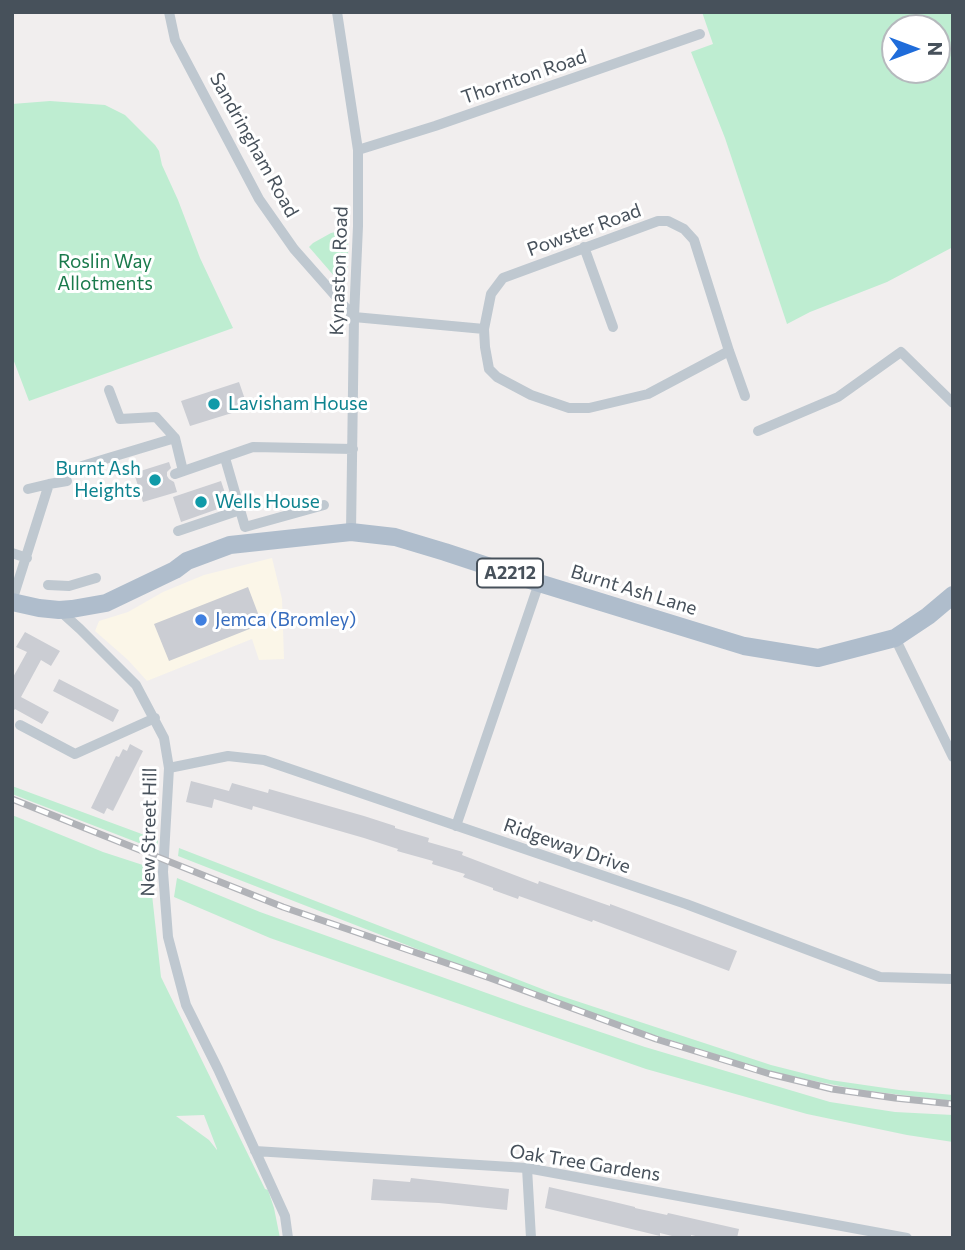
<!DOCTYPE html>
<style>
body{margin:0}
#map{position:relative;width:965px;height:1250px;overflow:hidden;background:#f1eeee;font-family:Commissioner,sans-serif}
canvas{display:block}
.frame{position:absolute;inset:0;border:14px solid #47515b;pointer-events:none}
.north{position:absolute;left:881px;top:14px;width:70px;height:70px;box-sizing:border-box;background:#fff;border:2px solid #b5b9bd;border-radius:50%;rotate:90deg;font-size:19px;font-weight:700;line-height:28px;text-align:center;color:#47515b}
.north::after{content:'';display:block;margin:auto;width:24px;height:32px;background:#1f6cda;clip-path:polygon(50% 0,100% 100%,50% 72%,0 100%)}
</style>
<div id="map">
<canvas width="965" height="1250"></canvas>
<div class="frame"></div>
<div class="north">N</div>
</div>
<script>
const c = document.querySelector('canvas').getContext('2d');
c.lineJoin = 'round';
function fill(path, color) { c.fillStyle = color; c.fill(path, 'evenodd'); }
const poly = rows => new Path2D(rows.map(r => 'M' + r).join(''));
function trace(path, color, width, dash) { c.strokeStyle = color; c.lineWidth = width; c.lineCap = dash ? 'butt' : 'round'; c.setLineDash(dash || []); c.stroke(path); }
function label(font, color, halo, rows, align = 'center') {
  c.font = font + ' Commissioner,sans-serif'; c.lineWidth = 6; c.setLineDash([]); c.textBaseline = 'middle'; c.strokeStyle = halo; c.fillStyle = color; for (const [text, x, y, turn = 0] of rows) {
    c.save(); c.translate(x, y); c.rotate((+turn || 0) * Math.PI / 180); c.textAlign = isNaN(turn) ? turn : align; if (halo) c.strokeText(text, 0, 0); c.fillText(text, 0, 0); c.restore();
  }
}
const commercial = poly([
 [272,558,282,599,284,659,259,660,252,639,147,681,128,660,95,631,99,621,128,612,163,592,204,575]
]);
const green = poly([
 [702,12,953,12,953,247,887,282,810,312,787,324,725,138,691,52,713,44],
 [895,28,937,28,937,70,895,70],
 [50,101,105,105,125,115,155,145,159,151,162,165,178,200,200,258,233,328,29,401,12,356,12,104],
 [345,230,348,232,348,273,342,279,335,277,309,247,313,243,331,233],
 [12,786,158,840,157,850,12,794],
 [12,815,103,852,149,867,161,977,265,1189,268,1190,274,1208,280,1238,12,1238],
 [204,1115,217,1149,217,1150,209,1140,176,1116],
 [179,848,555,994,771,1065,830,1080,899,1090,953,1095,953,1101,860,1090,779,1074,635,1029,435,956,178,856],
 [177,878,260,912,523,1006,645,1047,830,1102,895,1112,953,1115,953,1142,907,1135,807,1114,646,1069,270,938,174,897]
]);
const building = poly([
 [239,382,248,408,190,426,181,401],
 [169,462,171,468,167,472,167,476,169,479,174,482,177,492,143,502,134,473],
 [221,481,229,505,181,522,173,497],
 [248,587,262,624,169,661,154,624],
 [25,632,60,651,51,666,41,660,21,697,49,712,42,724,15,709,12,713,12,679,27,652,16,647],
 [59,679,119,710,113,722,53,691],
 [130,744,143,751,113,811,107,808,104,814,91,808,116,756,119,757,123,749,127,751],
 [191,781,229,791,232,783,268,793,269,789,364,816,395,826,395,828,429,838,428,842,463,852,462,855,538,884,539,881,610,906,610,904,737,951,729,971,593,920,592,922,519,896,518,899,493,890,493,888,463,877,465,874,432,864,433,861,397,851,398,849,364,838,253,806,252,810,214,799,212,808,186,802],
 [411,1178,509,1189,507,1210,439,1203,371,1200,373,1179,410,1182],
 [549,1187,606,1200,635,1207,635,1208,667,1215,668,1213,739,1229,737,1238,704,1238,691,1235,691,1238,680,1238,660,1233,660,1236,545,1208]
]);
const minor = poly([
 [169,12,175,40,259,199,294,249,354,317],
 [337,12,358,150,358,226,354,317,351,532],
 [358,150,435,126,700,34],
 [584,247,613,327],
 [354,317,484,329],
 [729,351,648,394,589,408,569,408,531,395,497,377,489,369,485,347,484,329,491,294,503,278,658,221,668,221,684,229,694,240,729,351,745,396],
 [109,390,120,419,156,417,175,438],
 [758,431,838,397,901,352,953,403],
 [225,458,245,527,324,505],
 [82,466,175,438,183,471],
 [175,474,253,447,353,449],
 [28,489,49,484],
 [178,531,240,510],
 [12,553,27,558],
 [48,585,69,586,96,578],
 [12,601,49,484,67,481],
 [59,610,80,629,136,685,164,738,169,768,163,872,168,937,186,1005,218,1069,285,1216,288,1238],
 [895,638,953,757],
 [20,725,75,754,155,718],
 [169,768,228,756,264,760,686,904,880,977,953,979],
 [456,826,539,583],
 [255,1151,527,1168,907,1238],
 [527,1168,531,1238]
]);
const primary = poly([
 [12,602,39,608,59,610,72,609,106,603,175,570,187,561,230,545,351,532,395,537,445,552,539,583,744,646,818,658,895,638,928,616,953,595]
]);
const rail = poly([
 [12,799,283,907,490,978,656,1039,770,1074,832,1089,895,1098,953,1104]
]);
const markers = [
 [214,404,7,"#0f9aa8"],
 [155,480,7,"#0f9aa8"],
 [201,502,7,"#0f9aa8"],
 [201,620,7,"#3f7fe0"]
];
const shields = [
 [510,573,66]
];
const shieldNames = [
 ["A2212",510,573]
];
const streetNames = [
 ["Thornton Road",524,77,-19],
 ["Sandringham Road",254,145,61],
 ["Powster Road",584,230,-20],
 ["Kynaston Road",339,271,-88],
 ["Burnt Ash Lane",634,590,17],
 ["New Street Hill",149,832,-89],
 ["Ridgeway Drive",567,846,19],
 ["Oak Tree Gardens",585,1163,9]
];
const parkNames = [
 ["Roslin Way",105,262],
 ["Allotments",105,284]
];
const cultureNames = [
 ["Lavisham House",228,404],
 ["Burnt Ash",141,469,"right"],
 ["Heights",141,491,"right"],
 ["Wells House",215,502]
];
const shopNames = [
 ["Jemca (Bromley)",215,620]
];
fill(commercial, '#fbf6e8');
fill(green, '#beedd1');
fill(building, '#cbcdd3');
trace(minor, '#bfc8d0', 10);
trace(primary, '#afbdcc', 18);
trace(rail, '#b1b3b8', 7);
trace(rail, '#fff', 4.5, [13]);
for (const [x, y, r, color] of markers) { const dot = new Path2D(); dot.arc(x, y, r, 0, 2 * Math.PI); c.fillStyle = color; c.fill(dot); trace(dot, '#fff', 2.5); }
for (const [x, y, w] of shields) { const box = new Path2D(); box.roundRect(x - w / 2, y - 14.5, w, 29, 5); c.fillStyle = '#fff'; c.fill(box); trace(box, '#47515b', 2); }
label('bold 18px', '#47515b', null, shieldNames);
label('19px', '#47515b', '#fff', streetNames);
label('19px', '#1a7a4c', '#fff', parkNames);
label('19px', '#0d838f', '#fff', cultureNames, 'left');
label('19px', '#366cbe', '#fff', shopNames, 'left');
</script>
